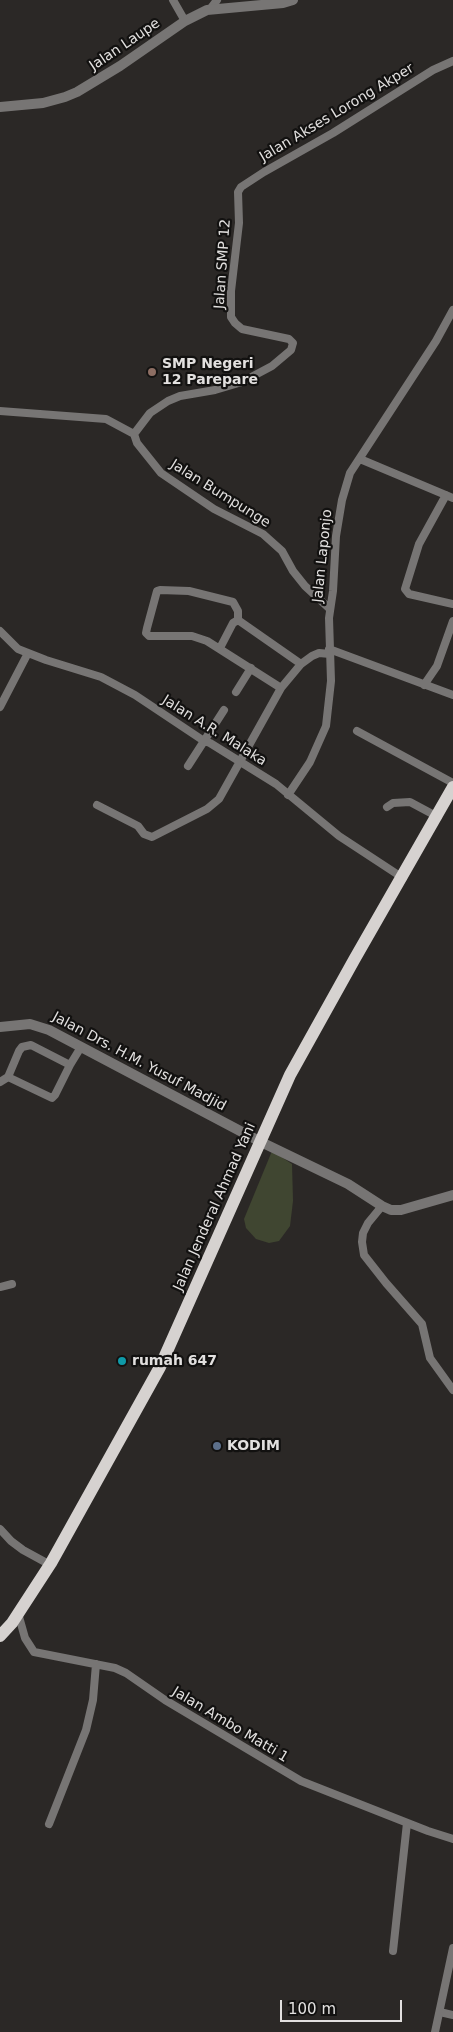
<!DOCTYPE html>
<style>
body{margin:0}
#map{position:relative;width:453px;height:2032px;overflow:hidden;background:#2b2826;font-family:"DejaVu Sans",sans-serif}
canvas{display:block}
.scale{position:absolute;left:280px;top:2000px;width:122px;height:22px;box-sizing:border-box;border:2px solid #e2e0df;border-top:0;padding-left:6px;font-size:15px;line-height:18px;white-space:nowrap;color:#e2e0df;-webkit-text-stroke:4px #121110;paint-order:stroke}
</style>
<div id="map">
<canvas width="453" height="2032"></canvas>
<div class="scale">100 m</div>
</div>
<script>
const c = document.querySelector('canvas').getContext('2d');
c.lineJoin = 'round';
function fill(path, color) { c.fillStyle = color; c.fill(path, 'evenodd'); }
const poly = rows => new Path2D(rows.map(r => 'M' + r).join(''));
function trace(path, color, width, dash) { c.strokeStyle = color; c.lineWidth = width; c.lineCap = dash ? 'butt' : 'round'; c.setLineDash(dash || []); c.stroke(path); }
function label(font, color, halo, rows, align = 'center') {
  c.font = font + ' "DejaVu Sans",sans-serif'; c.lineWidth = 4.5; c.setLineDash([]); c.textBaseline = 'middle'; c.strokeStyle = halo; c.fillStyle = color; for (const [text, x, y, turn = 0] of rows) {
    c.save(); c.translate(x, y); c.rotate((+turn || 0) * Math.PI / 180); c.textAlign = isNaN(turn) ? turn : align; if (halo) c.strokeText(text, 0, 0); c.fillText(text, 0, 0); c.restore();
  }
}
const green = poly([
 [272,1151,292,1164,293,1201,290,1226,279,1241,269,1243,256,1239,246,1228,244,1219]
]);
const minor = poly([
 [173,0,185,21],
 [211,8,217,0],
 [0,411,106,419,134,434,137,443,161,473,214,509,263,534,282,551,293,571,305,586,330,609],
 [134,434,150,413,168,401,180,396,215,390,242,382,272,366,291,350,293,343,289,339,242,329,235,323,231,317,231,291,239,223,238,192,241,187,264,172,333,133,433,70,453,61],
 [360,459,453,498],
 [446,495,419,544,405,589,409,594,453,604],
 [0,631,18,649,46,660,101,677,135,695,204,741,210,743,276,784,339,836,403,878],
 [220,648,233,623,238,620,301,664],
 [329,649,453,695],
 [424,685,437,666,453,621],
 [281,688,301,664,312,656,319,653,330,654],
 [236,692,251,668],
 [0,707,28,653],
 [357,731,453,783],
 [188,766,224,710],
 [288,795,310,762,326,726,331,681,329,618,333,591,336,536,342,500,350,473,436,341,453,310],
 [97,805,138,826,144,834,152,837,207,809,219,799,281,688,207,641,192,636,149,636,146,633,147,628,157,591,160,590,189,591,233,602,238,611,238,620],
 [387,807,393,803,410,802,438,817],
 [8,1077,52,1098,55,1095,70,1065],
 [0,1082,8,1077,19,1051,22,1047,31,1045,70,1065,81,1047],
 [382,1206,368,1223,363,1233,362,1242,364,1255,386,1283,422,1324,430,1358,453,1390],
 [0,1287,12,1284],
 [0,1529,11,1541,23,1550,45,1562,51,1563],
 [18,1613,25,1638,34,1652,115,1668,126,1673,165,1700,301,1781,428,1831,453,1839],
 [49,1824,86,1730,93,1700,96,1664],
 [393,1951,407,1823],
 [440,2012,453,2015],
 [435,2032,453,1948]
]);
const tertiary = poly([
 [0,107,43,103,65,97,77,92,120,66,185,21,207,10,283,3,293,0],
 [0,1027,30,1024,49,1030,261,1142,348,1184,382,1206,391,1210,401,1210,453,1195]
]);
const trunk = poly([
 [0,1636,12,1623,51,1563,160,1367,290,1075,354,960,453,787]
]);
const markers = [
 [152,372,5,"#8d6e63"],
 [122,1361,5,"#0f9aa8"],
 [217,1446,5,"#5c6f8a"]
];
const streetNames = [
 ["Jalan Laupe",125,45,-34],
 ["Jalan Akses Lorong Akper",337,113,-31],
 ["Jalan SMP 12",223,264,-86],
 ["Jalan Bumpunge",220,494,32],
 ["Jalan Laponjo",323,556,-84],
 ["Jalan A.R. Malaka",214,731,32],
 ["Jalan Drs. H.M. Yusuf Madjid",139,1062,28],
 ["Jalan Jenderal Ahmad Yani",215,1207,-66],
 ["Jalan Ambo Matti 1",230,1725,31]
];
const poiNames = [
 ["SMP Negeri",162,364],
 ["12 Parepare",162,380],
 ["rumah 647",132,1361],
 ["KODIM",227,1446]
];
fill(green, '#404631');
trace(minor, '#777574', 8);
trace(tertiary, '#777574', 10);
trace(trunk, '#d6d2d0', 12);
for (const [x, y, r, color] of markers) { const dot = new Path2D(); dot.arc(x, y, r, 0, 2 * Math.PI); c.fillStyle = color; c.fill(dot); trace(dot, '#121110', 2); }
label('14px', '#e2e0df', '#121110', streetNames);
label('bold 14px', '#e2e0df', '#121110', poiNames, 'left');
</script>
